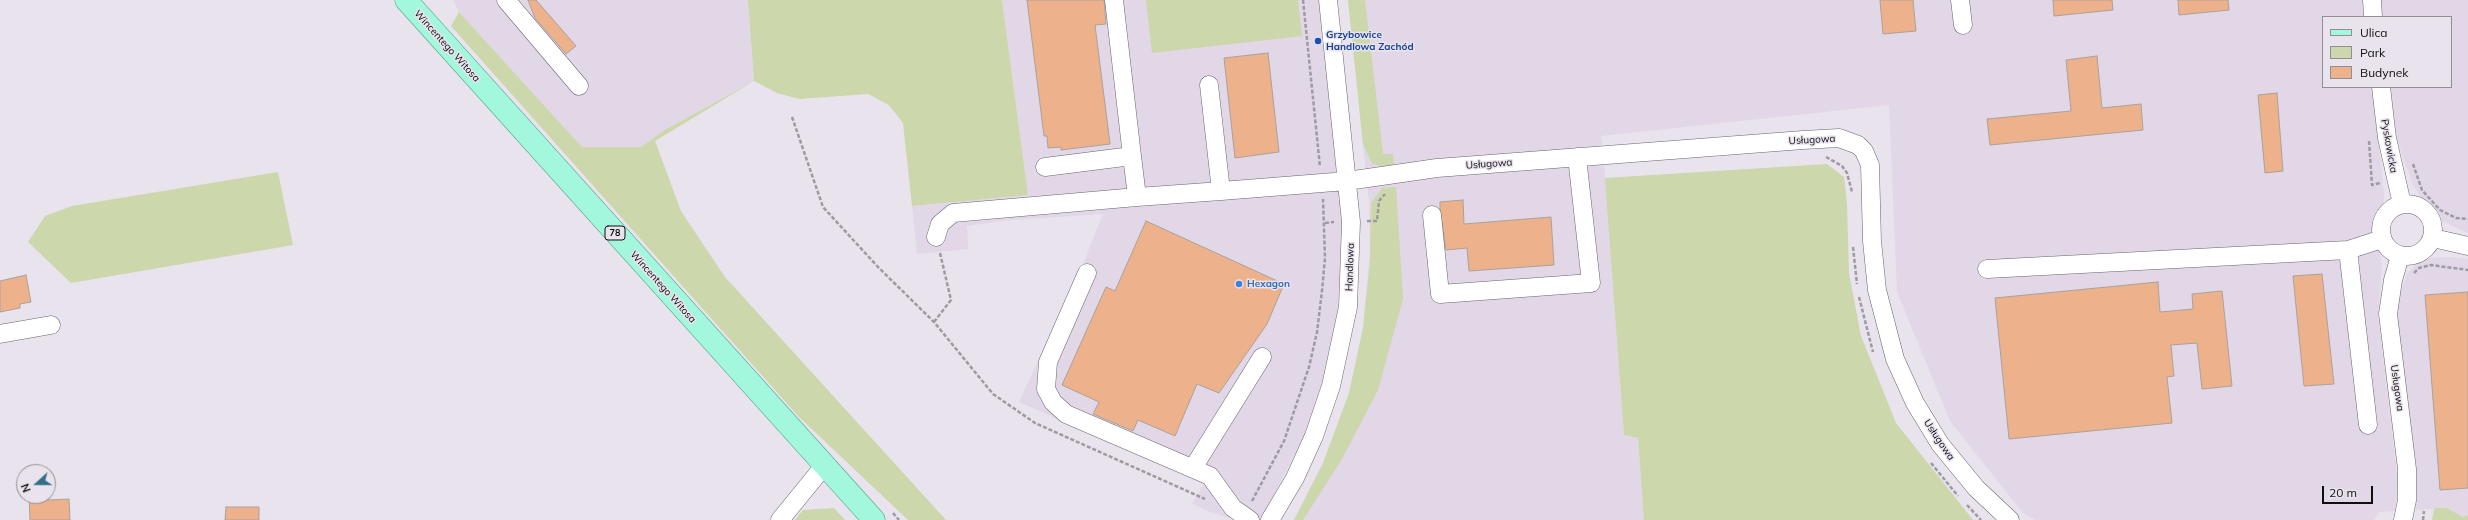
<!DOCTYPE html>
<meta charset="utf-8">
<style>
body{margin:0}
#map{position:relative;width:2468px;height:520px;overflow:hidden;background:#e9e3ed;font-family:Mulish,sans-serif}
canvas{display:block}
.legend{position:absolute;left:2322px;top:16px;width:130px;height:72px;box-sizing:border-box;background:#e9e3ed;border:1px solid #928e95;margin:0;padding:5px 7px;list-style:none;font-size:12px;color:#100e11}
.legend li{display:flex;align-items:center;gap:8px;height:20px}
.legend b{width:20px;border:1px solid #928e95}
.north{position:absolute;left:16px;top:464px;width:40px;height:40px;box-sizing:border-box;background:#e9e3ed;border:1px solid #928e95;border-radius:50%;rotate:249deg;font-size:11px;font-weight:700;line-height:16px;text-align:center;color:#100e11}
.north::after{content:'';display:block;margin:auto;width:14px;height:18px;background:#337087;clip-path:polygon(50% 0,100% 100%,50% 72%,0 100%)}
.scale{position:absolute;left:2322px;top:486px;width:51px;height:18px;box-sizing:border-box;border:2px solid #100e11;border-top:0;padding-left:5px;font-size:12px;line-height:14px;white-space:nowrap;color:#100e11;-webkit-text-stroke:3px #e9e3ed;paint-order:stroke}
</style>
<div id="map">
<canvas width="2468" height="520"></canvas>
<ul class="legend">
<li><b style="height:5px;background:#a3f7dd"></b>Ulica</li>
<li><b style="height:11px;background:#ccd7ab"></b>Park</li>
<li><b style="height:11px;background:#edb28b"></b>Budynek</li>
</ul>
<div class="north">N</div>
<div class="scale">20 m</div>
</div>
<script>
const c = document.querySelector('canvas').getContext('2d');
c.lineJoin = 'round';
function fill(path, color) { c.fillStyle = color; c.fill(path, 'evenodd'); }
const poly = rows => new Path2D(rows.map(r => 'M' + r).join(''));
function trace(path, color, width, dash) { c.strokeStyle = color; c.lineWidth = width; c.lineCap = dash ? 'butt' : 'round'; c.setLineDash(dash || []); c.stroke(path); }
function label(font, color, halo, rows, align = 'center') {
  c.font = font + ' Mulish,sans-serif'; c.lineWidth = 3; c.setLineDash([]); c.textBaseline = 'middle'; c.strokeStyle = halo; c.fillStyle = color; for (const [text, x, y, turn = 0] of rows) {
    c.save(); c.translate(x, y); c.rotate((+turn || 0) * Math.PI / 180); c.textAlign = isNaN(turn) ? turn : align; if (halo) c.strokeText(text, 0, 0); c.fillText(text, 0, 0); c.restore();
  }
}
const built = poly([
 [453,0,748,0,754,81,663,131,641,147,582,147,459,12],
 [1002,0,1321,0,1343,212,1343,251,1336,328,1327,369,1307,430,1261,520,1237,520,1209,512,1192,503,1204,484,1019,402,1084,262,1103,214,1010,220,967,226,968,249,917,254,912,206,1028,195],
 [1348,0,2468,0,2468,233,2442,221,2423,200,2413,185,2397,140,2393,111,2376,114,2384,194,2384,203,2374,225,2374,237,2380,253,2382,265,2378,316,2398,483,2395,511,2379,512,2374,520,2035,520,2023,513,1950,421,1897,292,1889,105,1601,136,1610,222,1624,435,1638,438,1644,520,1294,520,1323,463,1338,424,1349,393,1363,328,1370,250,1369,202],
 [2323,17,2451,17,2451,87,2323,87],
 [2449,257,2468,259,2468,515,2463,517,2447,508,2416,510,2416,464,2398,325,2399,296,2407,274,2417,263,2432,258]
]);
const green = poly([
 [748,0,1002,0,1028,195,912,206,903,123,889,105,868,94,799,99,777,93,754,81,655,141,681,211,725,277,946,520,908,520,799,417,451,26,459,12,582,147,641,147,663,131,754,81],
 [1146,0,1298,0,1302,36,1152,53],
 [1348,0,1365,0,1383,154,1393,154,1394,168,1372,164,1363,144],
 [1827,164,1844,177,1847,204,1849,273,1861,336,1896,423,1973,520,1644,520,1638,438,1624,435,1605,178],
 [278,172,293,245,71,283,28,242,45,216,72,206],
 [1396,187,1403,299,1378,390,1342,459,1303,520,1294,520,1323,463,1349,393,1363,328,1370,262,1371,203,1382,188],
 [834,508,845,520,795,520,803,510],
 [2434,508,2447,508,2463,517,2468,515,2468,520,2432,520]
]);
const building = poly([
 [528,0,536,0,576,46,566,54,535,18,528,0],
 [1027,0,1104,0,1106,24,1095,25,1110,144,1061,150,1061,147,1048,148,1047,136,1044,136,1027,0],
 [1880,0,1913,0,1916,31,1883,34,1880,0],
 [2053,0,2112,0,2113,10,2054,16,2053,0],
 [2178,0,2228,0,2229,10,2179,15,2178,0],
 [1268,53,1279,152,1235,158,1224,58,1268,53],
 [2097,56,2102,108,2141,104,2143,130,1990,145,1987,119,2071,111,2066,60,2097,56],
 [2277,93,2283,171,2265,173,2258,95,2277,93],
 [1463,200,1464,224,1551,217,1554,265,1469,271,1467,248,1446,250,1440,209,1440,202,1463,200],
 [1146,221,1284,284,1267,324,1219,393,1197,384,1175,436,1138,420,1133,431,1093,414,1099,402,1062,385,1106,287,1115,291,1146,221],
 [2322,274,2334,384,2304,386,2293,276,2322,274],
 [26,275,31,302,20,304,20,308,0,312,0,281,26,275],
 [2158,282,2160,312,2193,309,2192,294,2222,291,2232,386,2202,389,2197,343,2171,345,2174,376,2167,377,2172,423,2009,439,1995,298,2158,282],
 [2468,292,2468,488,2440,490,2425,295,2468,292],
 [29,496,48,496,48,500,69,499,70,520,30,520,29,496],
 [226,507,259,507,259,520,225,520,226,507]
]);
const path = poly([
 [1303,0,1320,167],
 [792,117,823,207,878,267,934,322,993,394,1035,423,1205,499],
 [2369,141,2372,185,2380,183],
 [1826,157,1842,166,1847,173,1852,192],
 [2413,164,2422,190,2440,210,2456,218,2468,219],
 [1367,221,1377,221,1379,201,1385,194],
 [1325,223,1334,222],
 [1853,247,1857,284],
 [2414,273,2419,268,2431,265,2468,270],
 [1859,297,1873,352],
 [934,322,951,300,940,253],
 [1931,463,1958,496],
 [1252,501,1284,441,1309,367,1317,332,1322,291,1325,258,1323,199],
 [1967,505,1981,520],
 [893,513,899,520],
 [2423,520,2424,511]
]);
const minor = poly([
 [506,0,579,86],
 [1114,0,1132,156],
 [1960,0,1963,25],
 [2372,0,2373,17],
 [1209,85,1221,191,1347,181,1437,168,1803,140,1839,138,1858,145,1864,151,1870,165,1872,241,1877,290,1895,359,1915,403,1940,444,1976,488,2010,520],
 [2381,87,2387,138,2402,204],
 [1045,167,1132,156,1137,197,1221,191],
 '2381 230a26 26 0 1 1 52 0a26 26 0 1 1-52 0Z',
 [1432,215,1440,294,1591,283,1577,157],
 [936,237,940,224,953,213,1137,197],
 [2433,238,2468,246],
 [2348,250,2368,425],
 [2400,256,2393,280,2388,314,2407,469,2407,500,2403,520],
 [1987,269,2348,250,2382,239],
 [1087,273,1048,362,1046,389,1053,402,1066,414,1210,476,1233,508,1250,520],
 [0,334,51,325],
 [1193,468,1262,357],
 [780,520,824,466],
 [1270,520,1295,478,1314,436,1331,386,1348,307,1351,222,1328,0]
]);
const major = poly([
 [406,0,874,520]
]);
const markers = [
 [1318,41,4,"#1a4fb4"],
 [1239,284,4,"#3f7fe0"]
];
const shields = [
 [615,233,20]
];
const shieldNames = [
 ["78",615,233]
];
const transitNames = [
 ["Grzybowice",1326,35],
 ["Handlowa Zachód",1326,47]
];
const streetNames = [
 ["Wincentego Witosa",447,46,48],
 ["Usługowa",1812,140,-3],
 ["Pyskowicka",2389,146,80],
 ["Usługowa",1489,164,-4],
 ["Handlowa",1350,267,-88],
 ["Wincentego Witosa",663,287,48],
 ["Usługowa",2397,388,82],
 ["Usługowa",1939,440,56]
];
const shopNames = [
 ["Hexagon",1247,284]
];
fill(built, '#e1d7e7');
fill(green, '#ccd7ab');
fill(building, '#edb28b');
trace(building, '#aba19b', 1);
trace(minor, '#69646d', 19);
trace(major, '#47a287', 23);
trace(path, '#9e9aa1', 2.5, [4, 2]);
trace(minor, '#fff', 18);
trace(major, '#a3f7dd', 22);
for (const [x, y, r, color] of markers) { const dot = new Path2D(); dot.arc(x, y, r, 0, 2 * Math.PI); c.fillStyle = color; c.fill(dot); trace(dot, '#e9e3ed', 1.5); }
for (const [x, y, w] of shields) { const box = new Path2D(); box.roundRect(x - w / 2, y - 7, w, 14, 3); c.fillStyle = '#e9e3ed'; c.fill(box); trace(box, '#100e11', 1); }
label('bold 9px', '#100e11', null, shieldNames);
label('bold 10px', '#164399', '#e9e3ed', transitNames, 'left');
label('10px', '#100e11', '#e9e3ed', streetNames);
label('bold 10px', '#366cbe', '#e9e3ed', shopNames, 'left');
</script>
